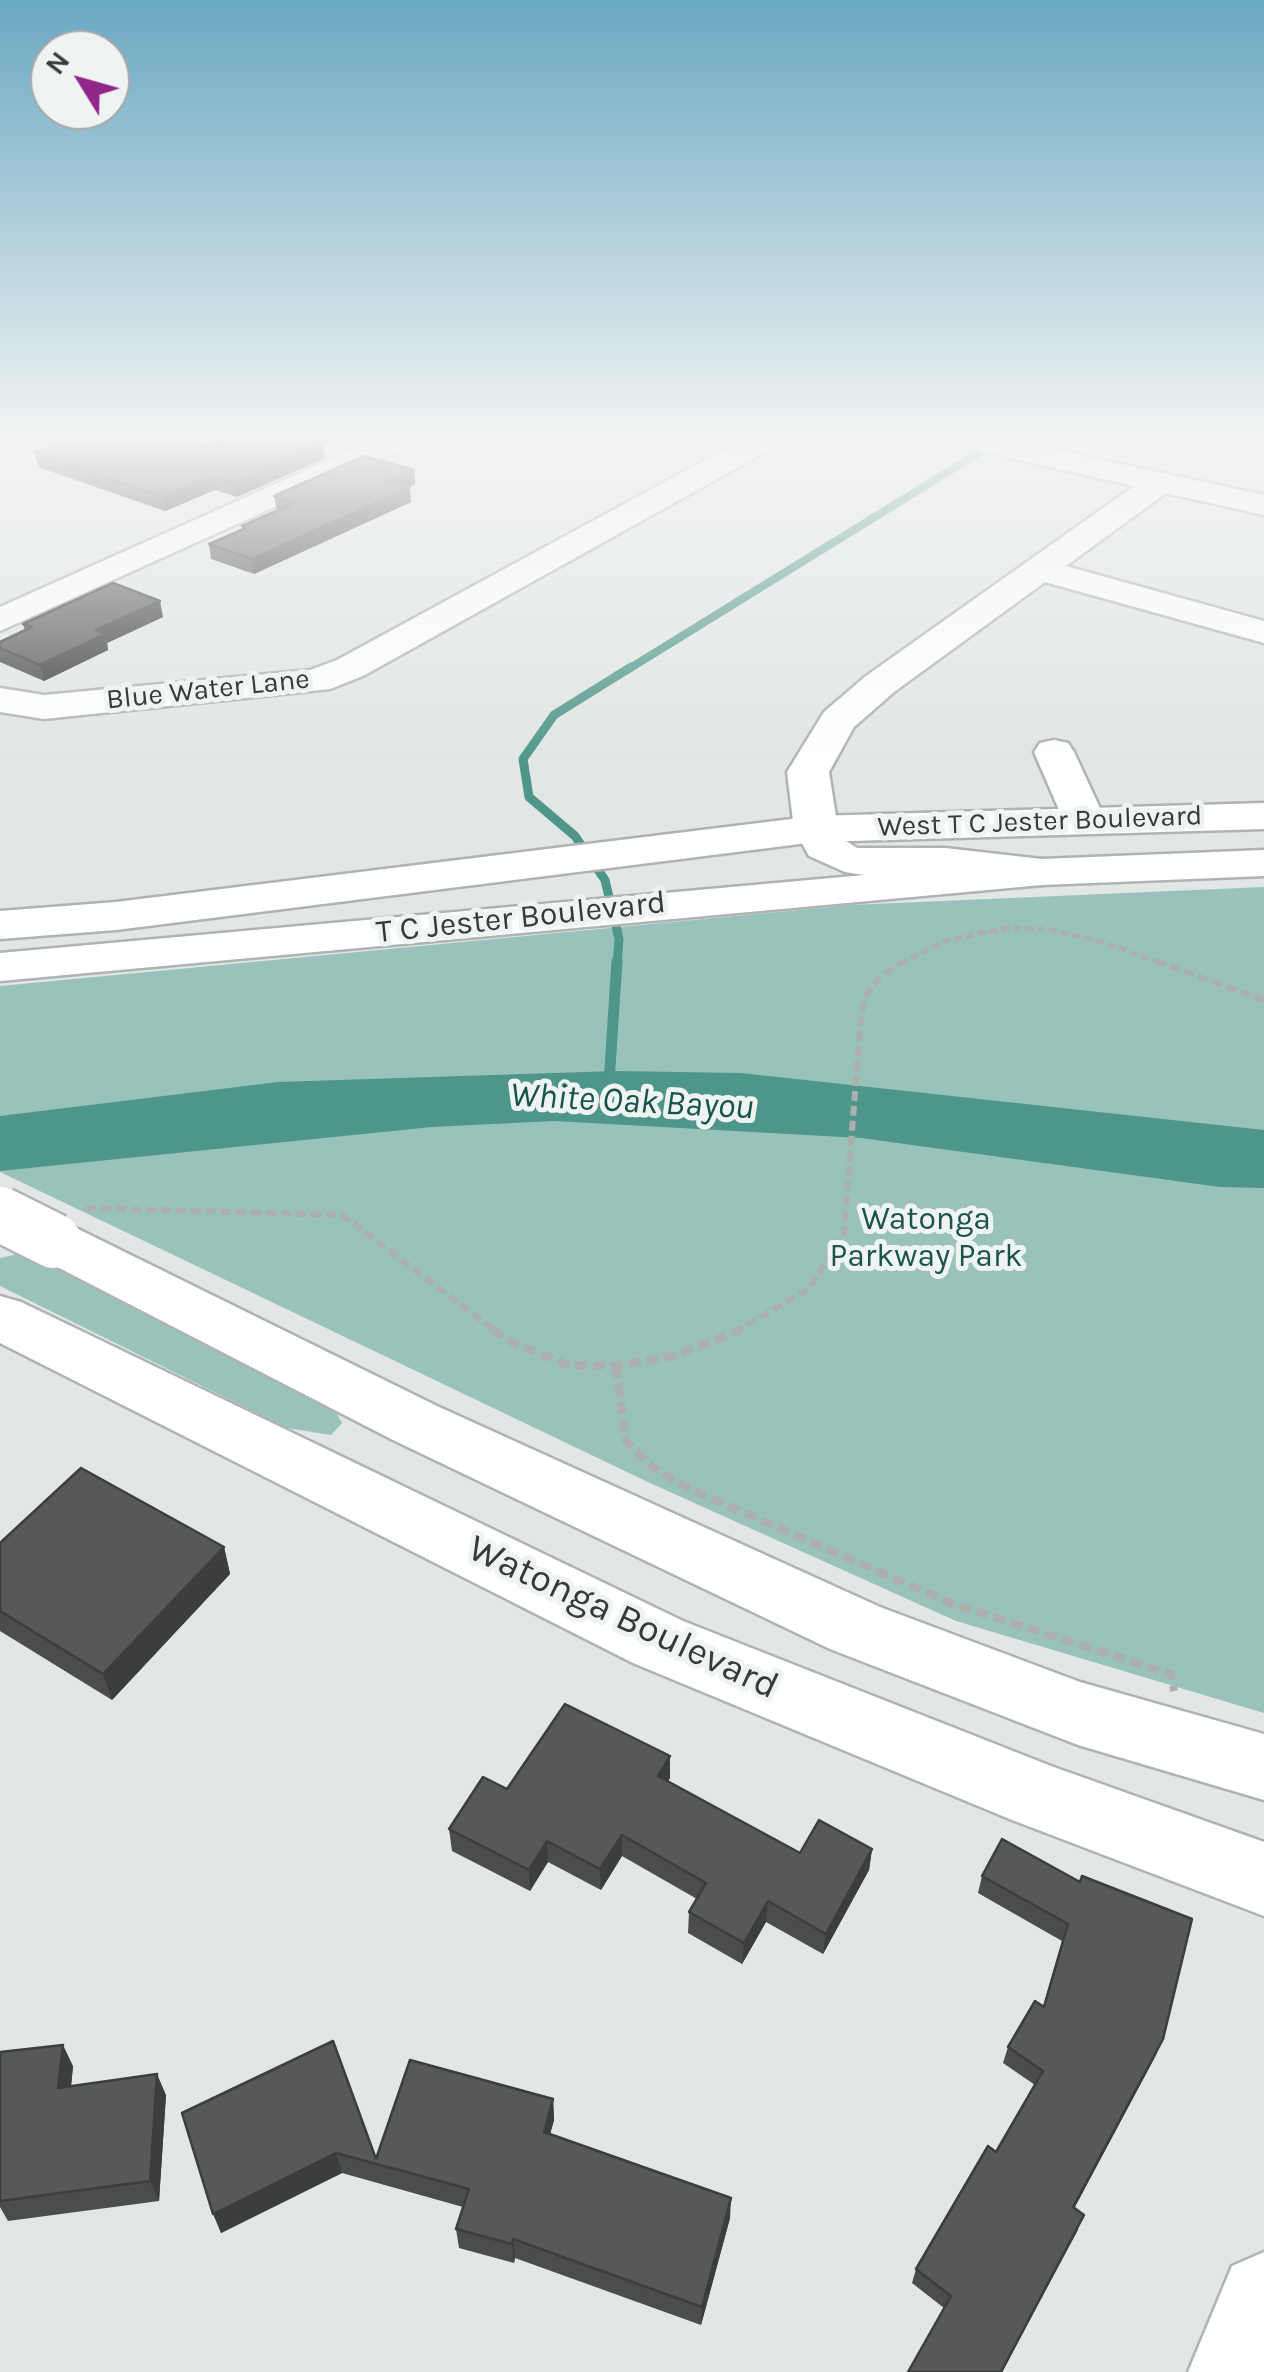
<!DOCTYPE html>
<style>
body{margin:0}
#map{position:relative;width:1264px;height:2372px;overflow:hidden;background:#e2e6e5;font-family:Karla,sans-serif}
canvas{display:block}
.north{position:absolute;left:30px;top:30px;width:100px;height:100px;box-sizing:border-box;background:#eff3f2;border:2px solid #a6a9a8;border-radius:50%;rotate:307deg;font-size:28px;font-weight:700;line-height:40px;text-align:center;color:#383a3a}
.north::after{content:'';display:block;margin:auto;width:35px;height:45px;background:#91278a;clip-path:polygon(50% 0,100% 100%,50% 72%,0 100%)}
</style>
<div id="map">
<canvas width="1264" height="2372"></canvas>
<div class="north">N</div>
</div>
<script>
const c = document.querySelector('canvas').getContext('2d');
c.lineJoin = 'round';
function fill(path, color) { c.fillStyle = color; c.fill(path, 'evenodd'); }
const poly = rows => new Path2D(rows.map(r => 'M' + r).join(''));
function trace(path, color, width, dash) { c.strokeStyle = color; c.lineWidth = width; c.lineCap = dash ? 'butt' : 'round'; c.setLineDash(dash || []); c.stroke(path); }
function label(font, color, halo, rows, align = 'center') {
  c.font = font + ' Karla,sans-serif'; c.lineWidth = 10; c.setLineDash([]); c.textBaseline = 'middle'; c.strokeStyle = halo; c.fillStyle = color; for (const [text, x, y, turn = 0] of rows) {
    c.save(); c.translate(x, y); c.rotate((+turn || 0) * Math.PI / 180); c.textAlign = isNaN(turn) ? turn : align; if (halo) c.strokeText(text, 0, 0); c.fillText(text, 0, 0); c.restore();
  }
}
const green = poly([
 [1264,887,1264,1713,956,1621,650,1483,0,1172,0,986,851,905],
 [27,1252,318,1397,334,1408,342,1423,331,1435,287,1428,0,1286,0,1258]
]);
const water = poly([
 [615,1071,741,1073,1264,1130,1264,1188,1220,1187,861,1138,555,1121,432,1127,0,1171,0,1116,278,1082]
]);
const streamFar2 = poly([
 [627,670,1009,434]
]);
const streamFar1 = poly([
 [617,964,619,939,605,880,575,836,529,797,523,759,554,715,631,667]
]);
const stream = poly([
 [609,1083,617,961]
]);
const pathFar2 = poly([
 [900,964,945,941,1007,928,1048,929,1102,942,1163,964]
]);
const pathFar1 = poly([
 [1156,961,1264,1000],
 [86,1208,342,1215,497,1332],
 [734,1332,809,1289,844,1233,861,1016,866,995,880,977,904,961]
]);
const path = poly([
 [493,1330,509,1341,568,1365,616,1366,673,1356,741,1330],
 [616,1366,626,1441,652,1467,690,1489,953,1604,1171,1674,1174,1691]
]);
const minor = poly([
 [387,434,427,434,423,440,0,631,0,607,387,434],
 [753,434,791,434,787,440,363,676,330,689,44,719,0,712,0,688,44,695,310,670,337,660,753,434],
 [926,434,983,434,1264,495,1264,515,1166,493,1066,566,1264,621,1264,643,1045,582,894,692,854,727,829,772,838,829,843,839,857,848,945,848,1042,859,1058,863,1064,872,1058,881,1042,885,945,874,876,877,845,872,809,856,794,829,787,772,824,712,866,676,1134,486,930,440,926,434],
 [1054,740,1068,743,1074,752,1105,819,1099,828,1084,832,1069,828,1063,819,1034,752,1040,743,1054,740],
 [1264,2252,1264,2372,1188,2372,1232,2266,1264,2252]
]);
const major = poly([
 [1264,803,1264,829,816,842,116,930,0,939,0,911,116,902,816,816,1264,803],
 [1264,850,1264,876,1042,885,0,981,0,953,1042,859,1264,850],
 [54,1221,74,1227,437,1406,880,1607,1080,1682,1264,1734,1264,1800,1078,1745,830,1649,393,1440,34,1255,26,1241,34,1227,54,1221],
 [0,1296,21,1302,683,1621,1051,1766,1264,1842,1264,1916,1012,1820,633,1663,0,1343,0,1296]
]);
const majorBridge = poly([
 [0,1214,54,1241]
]);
const wall = poly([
 [343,436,323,445,325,458,237,497,215,490,165,511,38,467,35,453,205,447],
 [414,470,415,484,409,487,411,502,254,574,211,559,209,544,242,529,242,526,277,511,274,496],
 [163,617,107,643,108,650,44,681,0,662,0,642,25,631,23,624],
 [0,1543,224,1547,230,1574,112,1700,0,1631],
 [670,1778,668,1781,800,1853,872,1849,869,1870,823,1954,766,1922,742,1964,688,1933,689,1912,697,1899,622,1856,601,1890,548,1862,530,1891,452,1851,449,1829],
 [982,1876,1080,1882,1156,2055,1074,2208,1078,2230,1002,2372,908,2372,944,2308,912,2283,916,2269,996,2152,1035,2085,1003,2063,1008,2047,1043,2006,1062,1941,978,1893],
 [0,2052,73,2066,71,2086,166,2095,159,2201,8,2221,0,2207],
 [553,2099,554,2120,550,2134,730,2218,701,2325,515,2258,514,2263,459,2248,456,2229,463,2207,342,2173,221,2233,182,2113,376,2159]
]);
const shadedWall = poly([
 [314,434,343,434,343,436,323,445,325,458,237,497,235,483,304,438],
 [414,470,415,484,391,496,390,482],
 [213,476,215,490,165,511,162,497],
 [410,487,411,502,254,574,252,559],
 [160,601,163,617,107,643,108,650,44,681,40,665,96,630],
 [224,1547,230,1574,112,1700,103,1674],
 [670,1756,670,1778,658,1797,658,1776],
 [622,1835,622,1856,601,1890,600,1869],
 [547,1841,548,1862,530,1891,529,1870],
 [872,1849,869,1870,823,1954,826,1934],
 [768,1901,766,1922,742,1964,744,1943],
 [1163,2039,1156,2055,1067,2222,1073,2207],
 [63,2045,73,2066,69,2108,58,2088],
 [157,2074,166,2095,159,2201,150,2181],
 [553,2099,554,2120,545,2152,544,2132],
 [336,2153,342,2173,221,2233,213,2214],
 [731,2198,730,2218,701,2325,702,2307],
 [1084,2215,1002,2372,1001,2372],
 [513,2239,515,2258,514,2263,512,2244]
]);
const building = poly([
 [84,434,165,434,205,447,237,434,314,434,304,438,323,444,235,483,213,476,162,497,35,453,84,434],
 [364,456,414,470,390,482,410,487,252,559,209,544,246,528,242,526,295,503,274,496,364,456],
 [113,583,160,601,96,630,105,634,40,665,0,648,0,642,32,627,23,624,113,583],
 [81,1468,224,1547,103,1674,0,1611,0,1543,81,1468],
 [565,1704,670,1756,658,1776,800,1853,819,1820,872,1849,826,1934,768,1901,744,1943,689,1912,706,1883,622,1835,600,1869,547,1841,529,1870,449,1829,483,1777,507,1789,565,1704],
 [1002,1839,1080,1882,1082,1876,1192,1919,1163,2039,1073,2207,1084,2215,1001,2372,908,2372,951,2296,916,2269,988,2146,996,2152,1043,2071,1008,2047,1035,2001,1044,2007,1068,1924,982,1876,1002,1839],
 [333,2041,376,2159,410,2060,553,2099,544,2132,731,2198,702,2307,513,2239,512,2244,456,2229,469,2189,336,2153,213,2214,182,2113,333,2041],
 [63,2045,58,2088,157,2074,150,2181,0,2201,0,2052,63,2045]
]);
const farStreetnames = [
 ["Blue Water Lane",208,690,-6],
 ["West T C Jester Boulevard",1040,822,-2]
];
const streetNames = [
 ["T C Jester Boulevard",521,918,-6]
];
const parkNames = [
 ["Watonga",926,1220],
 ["Parkway Park",926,1257]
];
const waterNames = [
 ["White Oak Bayou",632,1102,3]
];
const nearStreetnames = [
 ["Watonga Boulevard",623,1618,25]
];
fill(green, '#99c3ba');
fill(water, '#4e9689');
trace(streamFar2, '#4e9689', 8);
trace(streamFar1, '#4e9689', 9);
trace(stream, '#4e9689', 11);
trace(minor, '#afb3b2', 5);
trace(major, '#afb3b2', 5);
trace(pathFar2, '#acafae', 5, [8, 4]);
trace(pathFar1, '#acafae', 6, [10, 5]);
trace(path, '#acafae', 8, [12, 6]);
fill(minor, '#fff');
fill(major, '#fff');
trace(majorBridge, '#afb3b2', 59, []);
trace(majorBridge, '#fff', 54);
fill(wall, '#4a4d4c');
fill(shadedWall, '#3c3e3e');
fill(building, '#565958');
trace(building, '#3c3e3e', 2.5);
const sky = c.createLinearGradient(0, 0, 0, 766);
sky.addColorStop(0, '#6aa8c2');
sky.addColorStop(0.57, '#f2f4f3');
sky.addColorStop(1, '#f2f4f300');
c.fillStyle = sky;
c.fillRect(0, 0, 1264, 766);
label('28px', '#383a3a', '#eff3f2', farStreetnames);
label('32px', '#383a3a', '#eff3f2', streetNames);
label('32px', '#19554c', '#eff3f2', parkNames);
label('italic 35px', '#16534a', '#eff3f2', waterNames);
label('38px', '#383a3a', '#eff3f2', nearStreetnames);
</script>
